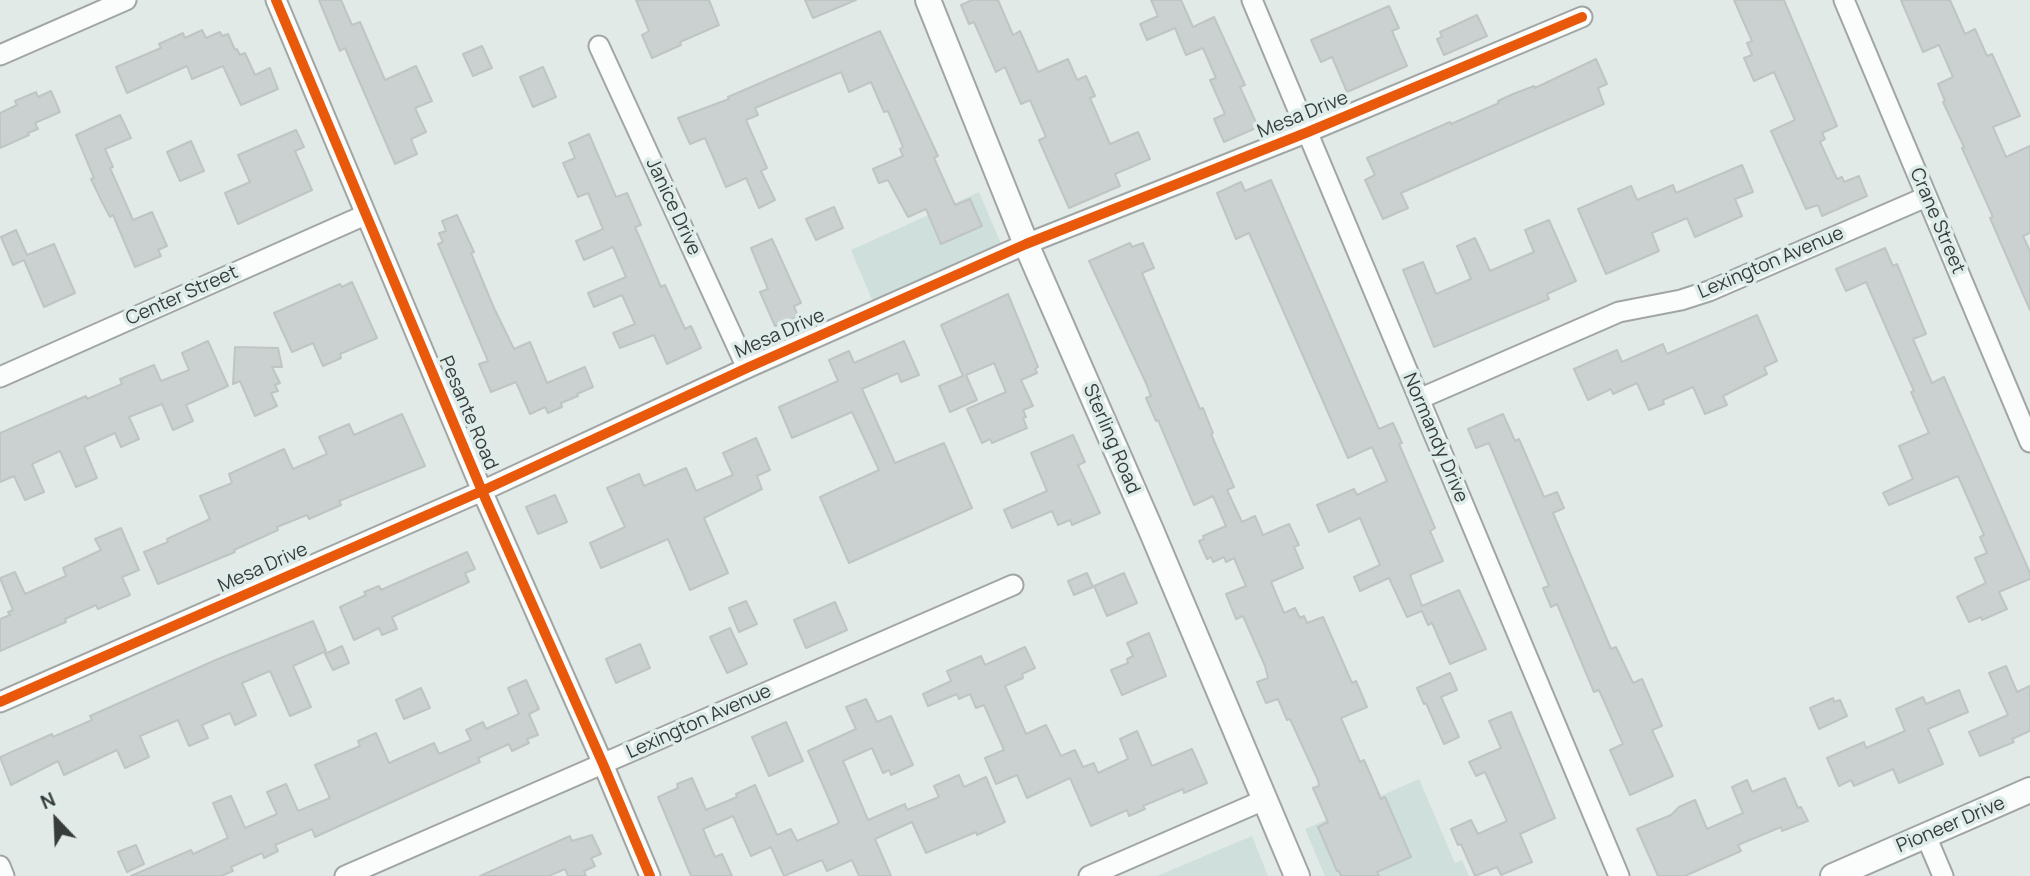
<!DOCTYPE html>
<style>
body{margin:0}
#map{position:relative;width:2030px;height:876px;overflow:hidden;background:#e2eae8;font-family:Manrope,sans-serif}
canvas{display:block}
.north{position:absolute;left:21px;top:785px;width:70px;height:70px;-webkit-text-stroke:5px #dfedea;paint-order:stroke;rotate:337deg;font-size:19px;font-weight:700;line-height:28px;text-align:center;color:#373c3b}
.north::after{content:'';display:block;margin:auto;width:24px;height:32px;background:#373c3b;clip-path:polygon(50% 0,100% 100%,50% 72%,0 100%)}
</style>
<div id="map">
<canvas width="2030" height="876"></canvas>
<div class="north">N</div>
</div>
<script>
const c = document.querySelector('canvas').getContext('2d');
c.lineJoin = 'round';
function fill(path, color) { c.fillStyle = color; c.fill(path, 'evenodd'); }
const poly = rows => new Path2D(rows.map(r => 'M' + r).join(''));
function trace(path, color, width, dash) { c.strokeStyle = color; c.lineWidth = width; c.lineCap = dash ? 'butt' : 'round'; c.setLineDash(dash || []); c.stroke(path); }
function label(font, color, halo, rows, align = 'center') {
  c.font = font + ' Manrope,sans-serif'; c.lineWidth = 7; c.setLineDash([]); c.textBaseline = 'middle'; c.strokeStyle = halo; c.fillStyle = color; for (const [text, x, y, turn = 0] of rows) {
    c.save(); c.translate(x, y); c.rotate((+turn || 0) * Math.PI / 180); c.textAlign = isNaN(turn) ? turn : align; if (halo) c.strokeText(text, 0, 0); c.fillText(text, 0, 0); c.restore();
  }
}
const built = poly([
 [979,192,1008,260,880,319,851,250],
 [1419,779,1455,863,1462,860,1469,876,1325,876,1305,829],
 [1252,836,1268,876,1157,876]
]);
const building = poly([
 [319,0,341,0,352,25,360,22,385,80,416,66,432,101,415,108,426,132,411,139,417,154,395,164,345,48,340,51,319,0],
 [636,0,709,0,719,25,680,42,681,45,652,58,642,35,649,31,636,0],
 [805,0,856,0,813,18,805,0],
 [972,0,998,0,1013,35,1020,31,1038,72,1068,59,1077,80,1086,76,1095,96,1090,98,1110,144,1138,132,1150,159,1115,174,1120,186,1069,208,1039,140,1046,137,1030,100,1021,104,1005,67,996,72,974,22,969,24,961,5,972,0],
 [1151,0,1181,0,1193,27,1214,17,1245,85,1240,87,1258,127,1224,142,1214,119,1225,114,1210,80,1216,78,1203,48,1186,55,1175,28,1147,40,1140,24,1158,16,1151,0],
 [1734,0,1784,0,1837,126,1822,133,1825,139,1820,142,1837,179,1842,177,1844,182,1859,176,1867,196,1822,216,1818,205,1806,209,1771,131,1795,120,1774,72,1754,81,1744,58,1752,55,1747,43,1752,41,1734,0],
 [1901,0,1950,0,1965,34,1975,29,1987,56,1992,54,2020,116,1993,127,2006,157,2030,146,2030,233,2023,236,2030,251,2030,310,1990,218,1993,217,1962,148,1964,147,1943,102,1945,101,1938,84,1953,77,1939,45,1923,52,1901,0],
 [1389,6,1399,28,1392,31,1407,66,1347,92,1332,57,1321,62,1311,40,1389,6],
 [1477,15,1487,36,1444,55,1437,39,1442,37,1440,32,1477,15],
 [202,30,206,38,220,32,222,36,228,34,235,50,237,49,240,55,245,53,255,75,270,68,278,89,241,105,223,66,192,79,187,66,127,93,116,67,161,48,159,44,183,33,185,38,202,30],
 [880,31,938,156,934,158,955,205,970,199,982,226,941,244,926,209,908,217,888,180,879,183,873,169,903,156,900,149,903,147,888,111,884,112,871,82,849,92,841,72,755,108,758,115,746,120,767,168,761,171,775,200,759,208,746,178,726,187,705,138,690,144,678,118,729,99,728,97,880,31],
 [482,46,492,68,473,76,463,54,482,46],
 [1596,59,1607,84,1598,88,1604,104,1401,193,1408,208,1383,219,1365,180,1375,175,1367,158,1450,122,1451,124,1499,103,1498,101,1513,94,1534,86,1535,88,1596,59],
 [543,67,556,97,533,107,520,77,543,67],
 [51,91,60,112,35,123,38,129,28,133,29,135,0,148,0,113,17,105,15,101,36,92,38,97,51,91],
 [120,115,131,138,105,149,113,167,110,168,133,220,152,212,167,246,158,250,161,256,135,267,113,215,110,217,102,202,91,179,94,178,76,135,120,115],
 [296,130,304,147,295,151,312,190,238,224,225,193,250,182,238,155,296,130],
 [589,134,616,197,627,193,641,225,635,227,661,287,665,285,685,329,691,326,701,348,667,364,654,335,620,348,613,333,635,324,622,295,594,307,588,293,626,277,613,247,584,260,576,241,603,229,588,193,578,197,563,163,575,158,569,143,589,134],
 [191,141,204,171,180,181,167,152,191,141],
 [1742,165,1753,192,1735,199,1742,216,1695,237,1687,218,1652,233,1659,251,1606,274,1578,209,1631,186,1637,200,1673,185,1676,193,1742,165],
 [1271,180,1379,429,1393,423,1402,443,1399,444,1435,528,1430,531,1443,561,1410,575,1422,606,1459,590,1486,649,1450,664,1432,623,1428,625,1422,611,1407,617,1389,578,1360,591,1354,577,1380,565,1360,518,1329,532,1317,505,1354,489,1357,495,1387,481,1372,447,1348,458,1249,233,1236,239,1217,193,1241,182,1245,191,1271,180],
 [834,207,843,228,816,240,806,219,834,207],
 [457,215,474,252,471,253,494,308,514,349,530,342,547,383,585,367,593,387,577,394,578,396,561,403,562,407,548,413,545,407,530,414,516,382,491,392,479,364,488,361,438,244,443,242,439,233,446,231,442,221,457,215],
 [1549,220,1576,281,1547,294,1549,299,1434,347,1403,270,1423,262,1436,294,1471,279,1457,246,1475,238,1490,271,1534,252,1525,230,1549,220],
 [16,230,27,255,54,244,75,293,44,307,24,260,13,265,1,237,16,230],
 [772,239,801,303,794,306,798,317,775,326,760,292,768,289,751,248,772,239],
 [1130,243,1132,247,1143,243,1154,268,1142,273,1200,409,1203,408,1213,433,1211,434,1234,487,1227,490,1242,522,1255,516,1263,535,1289,524,1299,545,1294,547,1303,568,1271,582,1284,613,1295,608,1300,618,1304,616,1307,623,1323,617,1352,683,1356,681,1367,707,1341,718,1360,762,1364,760,1381,799,1385,797,1411,857,1377,872,1379,876,1341,876,1339,871,1337,871,1318,827,1328,822,1313,788,1319,786,1318,780,1290,719,1287,720,1278,699,1266,703,1257,682,1268,678,1265,666,1243,616,1236,619,1226,594,1246,586,1234,558,1226,562,1224,557,1213,562,1211,557,1207,559,1199,541,1204,539,1203,536,1226,526,1213,496,1194,505,1158,420,1156,421,1146,398,1151,396,1146,383,1089,261,1130,243],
 [1885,248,1893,266,1897,264,1926,334,1913,339,1932,383,1944,377,2030,573,2030,579,1999,592,2007,609,1982,620,1981,617,1969,622,1957,597,1986,583,1975,558,1987,553,1980,537,1984,535,1958,476,1889,505,1883,493,1913,479,1899,446,1929,433,1911,392,1914,391,1866,282,1846,291,1836,269,1885,248],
 [352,282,377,338,340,354,341,358,323,366,313,343,292,352,274,313,340,284,342,287,352,282],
 [1008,294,1038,367,1035,369,1037,373,1021,380,1033,406,1023,410,1026,417,1023,418,1027,428,992,443,990,439,982,443,967,409,1006,392,994,363,966,375,977,400,950,412,939,386,963,376,941,325,1008,294],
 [1757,315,1777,361,1764,367,1767,374,1723,396,1727,405,1705,414,1693,387,1663,400,1664,404,1649,410,1637,383,1613,394,1611,389,1588,400,1574,369,1617,350,1622,362,1663,344,1667,354,1757,315],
 [208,341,228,386,186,405,193,421,173,430,162,404,129,417,139,439,121,447,115,433,84,447,97,478,76,487,60,451,32,464,44,492,25,500,14,476,0,482,0,433,86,396,87,399,122,384,120,379,154,365,161,381,189,370,182,353,208,341],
 [904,341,919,375,901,382,898,373,862,389,895,463,944,443,972,508,849,563,820,497,879,470,852,412,792,438,779,407,838,381,829,360,849,351,854,363,904,341],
 [235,347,278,348,282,367,272,367,280,383,275,385,278,391,271,393,277,406,255,416,240,381,233,384,235,347],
 [402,414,425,466,339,501,341,505,309,519,307,515,277,527,278,530,234,550,235,552,158,584,144,552,168,542,167,539,210,519,200,496,232,483,229,474,284,449,293,469,327,454,319,437,349,424,354,435,402,414],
 [1503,414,1515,441,1519,439,1544,497,1557,492,1564,508,1553,513,1611,649,1616,647,1633,683,1642,679,1662,726,1652,730,1673,776,1630,795,1610,750,1623,744,1599,690,1594,692,1557,604,1551,607,1543,588,1549,586,1489,443,1476,448,1468,429,1503,414],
 [1073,435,1085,462,1078,465,1100,513,1072,525,1070,520,1058,525,1052,511,1012,528,1004,510,1047,491,1031,453,1073,435],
 [756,438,770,470,757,476,762,489,704,518,728,573,690,590,668,539,601,568,590,543,625,527,607,488,639,474,644,486,686,468,696,491,733,475,723,453,756,438],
 [555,495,567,522,538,534,526,507,555,495],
 [121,528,139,570,122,577,130,595,98,609,96,605,65,619,66,622,0,651,0,619,10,615,8,612,13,610,0,578,15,572,25,594,66,576,63,568,101,550,95,539,121,528],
 [467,552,475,569,465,573,469,582,392,617,397,629,382,635,379,628,354,640,340,607,366,595,364,592,379,586,381,590,467,552],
 [1087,573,1093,587,1074,595,1068,581,1087,573],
 [1124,573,1137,603,1107,616,1094,586,1124,573],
 [746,601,757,624,739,632,729,608,746,601],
 [835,602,847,630,806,648,794,620,835,602],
 [313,621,326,651,293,666,311,707,290,716,270,671,242,683,256,715,235,725,230,713,202,725,208,738,189,746,178,720,140,736,149,757,125,768,117,750,64,775,58,761,11,785,0,757,52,734,53,737,92,720,90,716,218,659,313,621],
 [730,628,747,664,727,673,710,637,730,628],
 [1149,633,1166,676,1122,695,1111,670,1128,663,1127,659,1133,656,1127,643,1149,633],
 [640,644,650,668,616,683,606,659,640,644],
 [342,646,349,663,333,670,325,654,342,646],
 [1025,647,1035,668,1022,674,1023,678,1005,686,1026,734,1046,725,1061,756,1075,750,1083,767,1094,763,1098,773,1128,759,1120,739,1137,731,1152,766,1192,749,1207,783,1184,793,1183,789,1143,806,1145,809,1129,816,1127,810,1091,826,1070,778,1027,798,1017,775,996,784,985,758,1004,750,984,705,976,708,970,694,959,699,957,694,928,706,923,694,951,681,947,671,981,656,985,665,1025,647],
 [2006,666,2017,692,2030,686,2030,731,2012,739,2014,742,1980,756,1969,732,2008,715,1989,673,2006,666],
 [1450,673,1457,690,1441,697,1459,737,1444,744,1426,703,1424,704,1417,688,1450,673],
 [526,680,539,709,529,714,538,735,527,739,529,743,512,751,509,744,478,758,480,762,315,837,312,829,275,845,278,851,264,858,262,853,231,867,233,871,221,876,131,876,191,850,193,854,228,838,213,803,231,796,245,828,277,814,267,792,286,784,298,811,330,798,315,765,360,746,358,741,376,733,389,763,434,743,439,754,471,740,466,730,483,722,486,729,519,714,508,688,526,680],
 [421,688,430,708,404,719,396,700,421,688],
 [1959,690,1968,712,1928,729,1943,764,1899,783,1893,769,1854,786,1851,780,1839,786,1827,758,1864,742,1866,748,1905,731,1896,709,1923,697,1926,704,1959,690],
 [1833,698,1834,702,1840,700,1847,716,1819,729,1810,708,1833,698],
 [866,699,877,722,891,716,913,765,891,775,889,770,883,773,872,748,843,761,868,820,905,804,907,810,939,797,934,786,959,775,964,787,986,777,1005,822,977,835,976,832,926,853,912,822,875,839,891,876,859,876,852,860,827,871,822,860,784,876,771,847,751,856,733,816,703,829,715,857,722,854,732,876,691,876,658,797,678,788,677,784,692,778,706,810,737,797,736,794,755,785,777,835,791,829,797,841,837,824,839,822,808,751,856,729,846,707,866,699],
 [1511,712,1555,818,1520,834,1532,862,1501,875,1497,867,1475,876,1461,844,1458,845,1451,829,1471,820,1478,834,1507,821,1485,772,1476,776,1469,762,1501,748,1489,721,1511,712],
 [786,722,803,761,769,776,752,737,786,722],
 [1785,778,1798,808,1801,807,1808,821,1782,831,1781,827,1738,845,1741,851,1685,876,1658,876,1637,829,1671,815,1679,807,1695,800,1707,829,1743,813,1732,787,1747,780,1752,792,1785,778],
 [592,835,601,854,591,858,595,866,584,871,586,876,568,876,565,869,549,876,480,876,570,836,572,841,592,835],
 [136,845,144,864,127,872,118,852,136,845]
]);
const minor = poly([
 [276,0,482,491,603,764,650,876],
 [1252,0,1619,876],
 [1844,0,2030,442],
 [599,46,747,368],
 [0,55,126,0],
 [0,377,365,215],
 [1419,399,1619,312,1681,300,1709,291,1926,197],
 [0,702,482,491,747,368,1026,244,1308,132,1582,17],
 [1926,836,1943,876],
 [0,866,4,876],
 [345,876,1013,585],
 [1089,876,1264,800]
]);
const tertiary = poly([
 [928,0,1026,244,1151,530,1297,876],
 [1833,876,2030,790]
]);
const cycleway = poly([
 [276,0,482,491,603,764,650,876],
 [0,702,482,491,747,368,1026,244,1308,132,1582,17]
]);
const streetNames = [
 ["Mesa Drive",1303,115,-22],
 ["Janice Drive",673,207,65],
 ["Crane Street",1937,221,67],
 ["Lexington Avenue",1771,263,-23],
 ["Center Street",182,296,-24],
 ["Mesa Drive",780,334,-24],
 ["Pesante Road",468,413,67],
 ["Normandy Drive",1435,438,67],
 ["Sterling Road",1111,439,67],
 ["Mesa Drive",263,568,-24],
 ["Lexington Avenue",699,722,-24],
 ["Pioneer Drive",1951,825,-23]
];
fill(built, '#cfdfdb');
fill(building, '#cbd1d0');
trace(building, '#bec5c3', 2);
trace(minor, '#a1a6a5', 23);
trace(tertiary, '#a1a6a5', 28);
trace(minor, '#fbfcfc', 19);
trace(tertiary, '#fbfcfc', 24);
trace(cycleway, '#e8590c', 10);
label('19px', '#373c3b', '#dfedea', streetNames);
</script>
